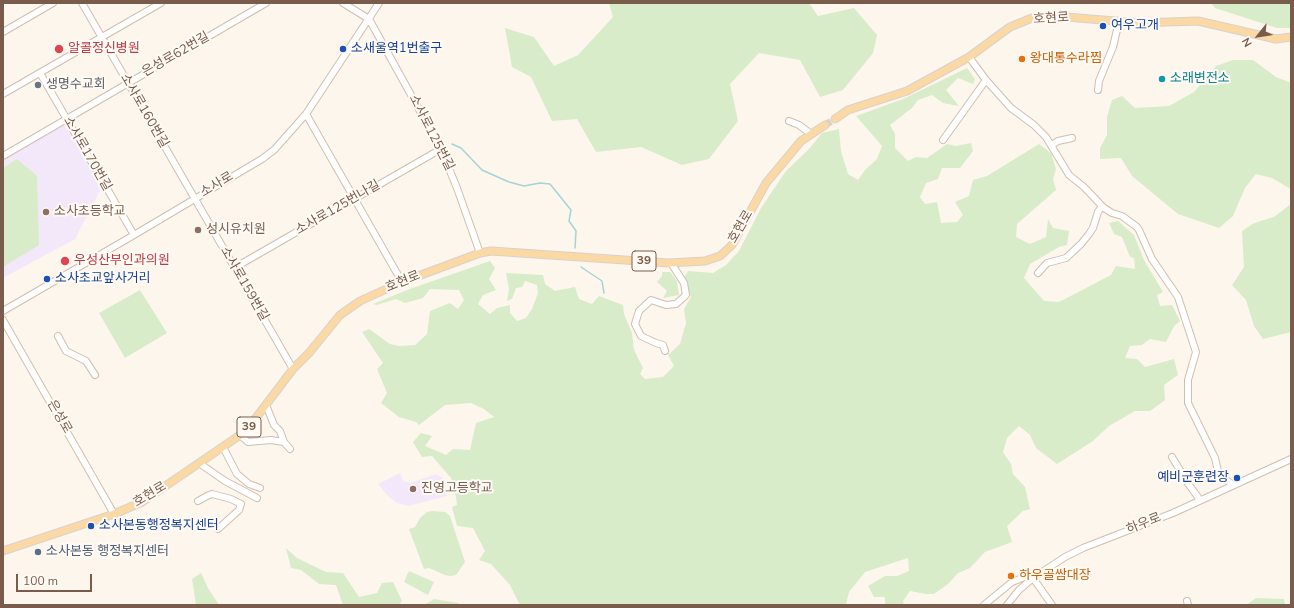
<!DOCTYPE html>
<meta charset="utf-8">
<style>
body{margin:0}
#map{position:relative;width:1294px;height:608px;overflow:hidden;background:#fdf6ec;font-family:"Nunito Sans",sans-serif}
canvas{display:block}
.frame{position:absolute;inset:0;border:4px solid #7a5c4d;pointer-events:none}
.north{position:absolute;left:1238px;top:16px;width:40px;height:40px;-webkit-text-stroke:3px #fffaf3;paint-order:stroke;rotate:240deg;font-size:11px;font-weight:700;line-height:16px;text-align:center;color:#7a5c4d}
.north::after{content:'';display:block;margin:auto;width:14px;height:18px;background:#7a5c4d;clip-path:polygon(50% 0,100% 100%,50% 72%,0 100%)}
.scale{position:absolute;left:16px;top:574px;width:76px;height:18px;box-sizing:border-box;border:2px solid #7a5c4d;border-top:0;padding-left:5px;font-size:12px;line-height:14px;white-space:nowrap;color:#7a5c4d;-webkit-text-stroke:3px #fffaf3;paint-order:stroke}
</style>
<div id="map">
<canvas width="1294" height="608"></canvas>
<div class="frame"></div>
<div class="north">N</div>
<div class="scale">100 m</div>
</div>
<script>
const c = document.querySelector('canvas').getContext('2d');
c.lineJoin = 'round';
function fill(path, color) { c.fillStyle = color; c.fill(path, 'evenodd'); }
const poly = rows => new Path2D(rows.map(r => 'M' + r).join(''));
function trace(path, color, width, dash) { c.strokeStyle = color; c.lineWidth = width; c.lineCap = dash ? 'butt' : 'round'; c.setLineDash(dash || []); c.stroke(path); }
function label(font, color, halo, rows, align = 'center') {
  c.font = font + ' "Nunito Sans","Noto Sans KR",sans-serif'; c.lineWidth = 4; c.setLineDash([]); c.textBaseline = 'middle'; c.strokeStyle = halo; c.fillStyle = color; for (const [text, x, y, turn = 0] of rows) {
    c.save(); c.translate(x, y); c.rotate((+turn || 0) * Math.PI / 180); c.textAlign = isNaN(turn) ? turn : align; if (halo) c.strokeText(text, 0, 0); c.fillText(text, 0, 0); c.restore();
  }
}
const education = poly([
 [66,121,103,185,75,239,3,278,3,157],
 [400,473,403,481,411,483,436,474,444,479,444,490,447,496,408,506,397,503,388,496,378,484]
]);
const green = poly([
 [609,3,809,3,818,16,854,8,877,35,873,53,843,90,820,97,800,60,759,53,730,84,738,121,709,159,682,165,641,147,596,152,577,119,552,121,531,77,512,67,505,28,534,37,554,66,578,55,613,17],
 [1211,3,1291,3,1291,28,1277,28,1215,8],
 [1233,60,1253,60,1276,77,1291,83,1291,192,1289,188,1272,178,1256,174,1245,188,1233,216,1219,228,1178,214,1132,176,1121,158,1100,159,1100,148,1107,135,1107,117,1112,100,1122,96,1135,108,1169,106,1194,92,1216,66],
 [967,68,975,79,973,84,958,78,946,90,959,106,943,103,932,95,918,100,912,108,890,125,895,134,895,148,908,161,916,157,927,158,947,144,956,146,971,143,973,151,960,168,942,168,938,179,926,183,920,197,925,204,937,202,941,223,957,222,963,215,955,202,969,196,973,180,987,176,1039,144,1051,153,1056,169,1053,179,1056,190,1017,224,1016,237,1030,244,1046,237,1048,219,1053,228,1069,231,1067,245,1059,247,1030,264,1024,278,1044,301,1059,302,1111,275,1116,266,1135,269,1134,258,1130,257,1122,237,1114,234,1109,223,1118,221,1134,235,1144,260,1163,292,1157,295,1160,306,1172,305,1180,321,1174,326,1166,342,1150,339,1142,345,1130,346,1125,358,1137,359,1145,367,1174,359,1178,375,1164,385,1165,400,1150,411,1135,411,1109,426,1093,441,1057,464,1036,448,1030,435,1019,426,1007,438,1003,452,1011,464,1013,474,1025,487,1030,509,1023,511,1007,526,1012,542,985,552,970,568,958,573,948,584,934,594,926,594,910,591,903,601,904,605,885,605,885,597,874,597,868,586,885,576,897,576,909,571,908,558,865,572,849,592,846,604,848,605,520,605,510,585,491,564,479,560,485,551,473,528,457,526,452,507,457,505,456,497,451,478,432,456,422,457,413,442,421,433,432,436,425,446,446,455,453,449,470,450,476,423,494,417,484,409,471,403,445,405,419,425,416,422,399,417,381,403,387,393,377,369,383,363,362,332,369,329,390,344,399,346,415,345,427,334,430,311,450,303,458,309,464,300,459,290,430,289,423,298,405,303,396,299,377,305,373,304,407,290,490,261,495,268,489,279,496,290,483,295,478,304,490,314,497,308,510,305,510,313,517,321,526,318,532,309,538,293,537,285,525,281,522,287,516,288,512,299,507,301,509,289,506,273,543,275,545,284,555,291,575,287,579,299,592,304,599,296,623,305,624,314,632,333,634,350,643,368,640,374,645,379,663,377,674,366,668,355,680,344,686,323,684,309,691,297,684,278,688,271,713,273,726,265,739,251,761,208,786,171,809,149,822,133,839,129,841,151,848,174,858,180,865,170,877,159,882,146,856,116,903,99],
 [17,159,37,176,39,245,3,267,3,168],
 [1291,204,1291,332,1263,339,1254,326,1246,300,1232,285,1244,267,1242,231,1254,223,1274,217],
 [662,272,670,272,677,281,679,295,663,298,667,291,657,282,662,276],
 [140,290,167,333,125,358,99,313],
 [432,511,445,512,450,516,465,562,456,575,450,576,445,575,429,568,424,569,409,529,415,527,420,518,427,512],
 [286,548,297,558,326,572,343,573,359,597,377,593,382,583,393,582,402,601,399,605,343,605,336,585,319,584,301,570,291,568],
 [409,571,434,582,428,595,404,582],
 [201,573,208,588,219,605,196,605,192,579],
 [1256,598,1284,599,1285,605,1246,605],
 [434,599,458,603,461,605,424,605]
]);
const stream = poly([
 [452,144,461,148,482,170,509,182,524,186,540,183,550,184,571,210,569,221,576,231,575,248],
 [581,267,602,281,604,293]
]);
const majorTunnel = poly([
 [825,125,835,119]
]);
const minor = poly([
 [82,3,293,369],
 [343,3,369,19,441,149,457,188,480,253],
 [3,32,53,3],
 [969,57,986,80,1011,108,1034,125,1046,137,1069,175,1084,187,1104,208,1112,213,1122,216,1137,227,1139,230,1152,259,1178,297,1196,352,1188,380,1188,403,1215,458,1218,471,1223,478,1234,485],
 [40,73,134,235],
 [1098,90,1099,81,1113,47,1119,21],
 [3,94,161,3],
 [306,114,402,282],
 [789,121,799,125,811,134],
 [943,140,986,80],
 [1052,145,1058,141,1072,138],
 [3,156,266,3],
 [234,268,441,149],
 [1038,273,1047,263,1066,258,1081,244,1089,234,1093,228,1098,212,1102,206],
 [3,311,134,235,262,159,274,150,306,114,379,3],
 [3,320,114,514],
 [58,336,66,351,86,361,95,375],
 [665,351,663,345,656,343,641,336,635,324,639,311,651,300,666,305,676,304,686,295,684,283,671,263],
 [266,405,274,425,280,431,284,442,290,449],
 [240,435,248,442,271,440,284,442],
 [223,447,237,474,249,484,260,488],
 [1172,457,1187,482,1200,500],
 [199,463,225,481,257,498],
 [198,501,207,496,212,494,231,499,241,504,239,510,218,529],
 [1187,601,1188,605],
 [984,605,1012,582,1027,576,1033,578,1052,605],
 [1007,605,1019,590,1033,578,1065,557,1083,548,1173,513,1291,459]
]);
const major = poly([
 [835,119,848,110,907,91,969,57,1010,27,1032,18,1054,16,1139,23,1198,21,1276,39,1291,37],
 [3,551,114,514,142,502,246,431,293,369,309,353,340,315,360,301,402,282,480,253,491,251,669,263,705,261,720,256,732,245,766,183,801,141,825,125]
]);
const markers = [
 [1103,26,4,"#1a4fb4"],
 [59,49,5,"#e0444e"],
 [343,49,4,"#1a4fb4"],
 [1022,59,4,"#e8710a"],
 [1162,79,4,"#0f9aa8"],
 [38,85,4,"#6b7280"],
 [46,212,4,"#8d6e63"],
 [198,230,4,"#8d6e63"],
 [65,261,5,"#e0444e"],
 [47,279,4,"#1a4fb4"],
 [1237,478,4,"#1a4fb4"],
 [413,489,4,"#8d6e63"],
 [91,526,4,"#1a4fb4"],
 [38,552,4,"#5c6f8a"],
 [1011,576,4,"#e8710a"]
];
const shields = [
 [644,261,24],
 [249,427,24]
];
const shieldNames = [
 ["39",644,261],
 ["39",249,427]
];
const streetNames = [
 ["호현로",1051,19,-3],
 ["은성로62번길",176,55,-30],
 ["소사로160번길",144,111,60],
 ["소사로125번길",431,133,63],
 ["소사로170번길",87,154,60],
 ["소사로",217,185,-31],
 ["소사로125번나길",338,208,-30],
 ["호현로",741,227,-60],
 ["호현로",403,282,-22],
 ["소사로159번길",244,284,60],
 ["은성로",59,417,60],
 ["호현로",150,495,-31],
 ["하우로",1144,524,-22]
];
const transitNames = [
 ["여우고개",1111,26],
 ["소새울역1번출구",351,49],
 ["소사초교앞사거리",55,279],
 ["예비군훈련장",1229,478,"right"],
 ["소사본동행정복지센터",99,526]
];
const healthNames = [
 ["알콜정신병원",68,49],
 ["우성산부인과의원",74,261]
];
const foodNames = [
 ["왕대통수라찜",1030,59],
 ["하우골쌈대장",1019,576]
];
const cultureNames = [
 ["소래변전소",1170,79]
];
const worshipNames = [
 ["생명수교회",46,85]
];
const educationNames = [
 ["소사초등학교",54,212],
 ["성시유치원",206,230],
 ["진영고등학교",421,489]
];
const serviceNames = [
 ["소사본동 행정복지센터",46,552]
];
fill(education, '#f3e8fa');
fill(green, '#d8ecc9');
trace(stream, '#a5d3da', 1.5);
trace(majorTunnel, '#dcd0c4', 7, [7, 3.5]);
trace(minor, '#d1beb0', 8);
trace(major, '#dad1cd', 9);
trace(minor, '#fff', 6);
trace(major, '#fbd9a5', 7);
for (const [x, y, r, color] of markers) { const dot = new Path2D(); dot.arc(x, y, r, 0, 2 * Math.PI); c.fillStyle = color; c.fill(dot); trace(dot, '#fffaf3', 1.5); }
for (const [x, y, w] of shields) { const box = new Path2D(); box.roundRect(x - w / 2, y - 10, w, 20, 3); c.fillStyle = '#fffaf3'; c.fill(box); trace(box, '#7a5c4d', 1); }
label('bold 12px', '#7a5c4d', null, shieldNames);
label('13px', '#7a5c4d', '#fffaf3', streetNames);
label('13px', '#164399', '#fffaf3', transitNames, 'left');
label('13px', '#be3a42', '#fffaf3', healthNames, 'left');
label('13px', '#c56008', '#fffaf3', foodNames, 'left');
label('13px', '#0d838f', '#fffaf3', cultureNames, 'left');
label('13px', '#5b616d', '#fffaf3', worshipNames, 'left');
label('13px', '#785e54', '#fffaf3', educationNames, 'left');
label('13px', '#4e5e75', '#fffaf3', serviceNames, 'left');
</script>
